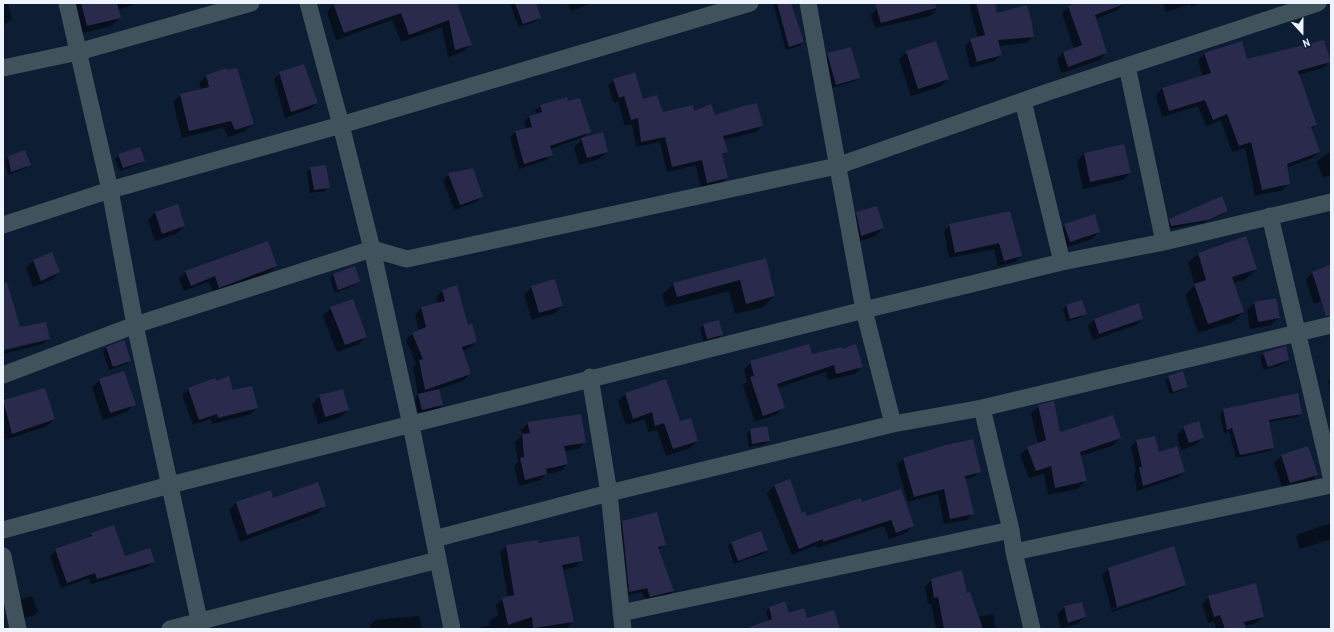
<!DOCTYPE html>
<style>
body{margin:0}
#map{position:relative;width:1334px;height:632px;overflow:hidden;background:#0d1d34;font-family:"Archivo Narrow",sans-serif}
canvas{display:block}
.frame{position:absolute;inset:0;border:4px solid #eef4fe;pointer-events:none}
.north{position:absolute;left:1282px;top:12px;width:40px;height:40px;-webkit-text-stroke:3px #0d1d34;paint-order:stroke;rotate:159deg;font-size:11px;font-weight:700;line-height:16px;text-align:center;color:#eef4fe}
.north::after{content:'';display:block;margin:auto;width:14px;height:18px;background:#eef4fe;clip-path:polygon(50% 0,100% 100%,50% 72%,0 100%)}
</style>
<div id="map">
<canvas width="1334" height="632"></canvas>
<div class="frame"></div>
<div class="north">N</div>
</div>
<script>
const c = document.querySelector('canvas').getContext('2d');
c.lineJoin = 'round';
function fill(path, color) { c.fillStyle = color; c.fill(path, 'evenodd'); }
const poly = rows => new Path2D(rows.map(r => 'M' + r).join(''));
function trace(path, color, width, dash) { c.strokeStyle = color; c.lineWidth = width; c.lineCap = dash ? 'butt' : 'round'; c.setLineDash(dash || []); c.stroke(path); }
const shadow = poly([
 [3,3,8,3,12,19,3,26],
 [71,3,138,3,118,10,120,18,111,26,79,34],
 [338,3,459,3,456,4,471,45,463,52,448,57,442,27,401,42,392,20,336,40,327,12,334,4],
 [510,3,535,3,540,17,537,21,519,27],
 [568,3,592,3,571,11],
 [773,3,790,3,803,42,799,46,786,50],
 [893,3,934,3,936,10,930,16,875,28,871,15,877,8],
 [969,3,993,3,997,15,1033,37,1026,43,998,46,1001,55,994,61,970,68,965,46,971,40,978,38],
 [1080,3,1124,3,1118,10,1095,19,1106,53,1100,60,1061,73,1057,59,1063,52,1074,49,1062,13,1069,7],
 [1163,3,1201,3,1191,7,1190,4,1166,12],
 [907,52,948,79,940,87,911,96,899,59],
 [828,54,859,78,855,81,832,88,824,57],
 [1205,54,1246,60,1329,62,1323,68,1298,75,1316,125,1311,130,1319,152,1312,158,1286,168,1289,183,1283,190,1255,196,1245,148,1232,152,1221,120,1206,126,1198,106,1162,117,1156,95,1162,88,1203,77,1198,60],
 [226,69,253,124,245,131,228,137,224,127,182,138,173,102,180,95,201,90,199,83,206,76],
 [280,73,317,103,310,109,285,118,274,79],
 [614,80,662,113,694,112,762,126,756,132,723,140,727,151,722,156,727,177,721,183,701,188,696,165,667,172,660,142,636,147,632,124,625,126,618,101,614,103,608,85],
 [566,98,568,103,590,131,582,139,607,152,599,159,579,165,574,147,584,137,550,149,551,154,546,160,519,169,510,137,516,132,526,130,524,122,529,116,536,115,535,111,540,106],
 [1331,152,1331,175,1323,178,1317,162,1325,155],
 [1084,153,1130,173,1123,180,1083,189,1077,161],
 [119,155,143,161,140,164,120,171,115,159],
 [8,157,29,165,26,168,8,175,5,161],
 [311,168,328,187,325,191,310,193,307,172],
 [449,174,482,196,476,202,454,210,443,180],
 [177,205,184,226,176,234,155,241,148,220,155,213],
 [1227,211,1223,214,1203,223,1168,229,1166,223,1170,220],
 [1009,212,1021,256,1015,262,998,266,994,249,949,258,944,231,950,225],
 [857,213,883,228,876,236,853,243,849,221],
 [1065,225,1099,232,1092,239,1062,249,1057,232],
 [1199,253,1256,269,1246,279,1233,283,1243,312,1233,322,1198,333,1185,295,1195,285,1188,263],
 [52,254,59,272,52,280,33,287,26,268,33,261],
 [765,260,774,296,763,307,735,314,729,291,666,307,662,295,673,284],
 [1331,265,1331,297,1314,304,1306,280,1312,273],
 [276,266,269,273,213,293,209,282,184,291,179,278,186,272],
 [334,274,359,282,355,285,335,293,330,278],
 [532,287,562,306,555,313,532,320,524,295],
 [442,291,476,342,469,348,462,351,470,374,463,381,438,389,442,405,439,409,418,413,415,398,418,394,413,367,416,364,406,340,412,334,419,331,415,315,421,308,438,304,436,297],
 [3,301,20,328,49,338,43,344,3,354,3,351,44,341,44,339,3,349],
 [1081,301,1085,314,1082,317,1067,322,1063,309,1066,306],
 [1254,303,1279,318,1271,325,1250,329,1247,310],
 [331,308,366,336,359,344,337,352,323,316],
 [1142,319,1136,325,1093,340,1088,326,1094,320],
 [704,325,722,335,718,339,704,342,700,328],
 [107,347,130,361,127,364,109,370,103,351],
 [1264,354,1287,360,1284,364,1264,370,1260,357],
 [811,355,862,367,855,374,828,380,826,372,777,388,783,408,776,415,755,422,743,385,747,382,744,370,751,362],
 [1169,377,1187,387,1183,390,1170,394,1165,380],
 [1331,378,1331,390,1328,381],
 [215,379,216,382,257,408,251,414,212,424,211,419,193,425,182,395,188,389],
 [100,380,134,405,127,412,103,420,92,387],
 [666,380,680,423,697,441,690,448,666,456,657,430,648,432,645,419,626,425,618,401,625,394],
 [1297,394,1301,413,1297,417,1268,422,1273,448,1270,451,1236,458,1229,431,1224,433,1220,414,1223,410],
 [320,396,348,410,341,417,318,424,312,404],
 [4,401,54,419,47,426,5,440,3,432],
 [1039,406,1059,433,1120,438,1112,446,1080,456,1085,481,1078,489,1048,495,1044,473,1029,478,1020,455,1028,448,1038,444,1031,413],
 [528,423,585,442,578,449,565,451,567,464,561,471,546,474,540,480,519,486,514,466,518,462,515,442,522,435,521,430],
 [766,427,768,441,765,444,749,447,747,434,750,430],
 [1184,427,1203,438,1195,445,1181,450,1177,435],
 [973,441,980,471,974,477,965,479,972,514,967,520,944,524,938,494,908,502,897,465,903,459],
 [1136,441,1158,454,1184,471,1179,477,1137,491,1134,474,1136,471,1131,447],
 [1308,447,1317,475,1310,482,1283,490,1274,463,1281,456],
 [789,480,801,514,806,517,861,504,913,526,906,533,889,539,884,526,817,548,816,545,792,555,767,493,774,486],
 [236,503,325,505,318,513,240,542,229,510],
 [622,522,665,544,658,550,673,591,668,596,646,601,642,592,625,596,618,527],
 [1331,523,1331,539,1300,549,1296,537,1299,534],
 [761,533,767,550,763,554,734,564,728,546,731,543],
 [92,534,125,557,153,561,148,567,91,584,89,578,61,588,50,556,56,550,86,539],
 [537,541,538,544,581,561,575,567,562,570,573,622,567,628,560,629,475,629,490,625,489,622,498,615,496,605,502,599,508,598,500,552,506,546],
 [1108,569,1185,584,1179,590,1112,612,1102,575],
 [1179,586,1179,588,1113,610,1112,608],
 [931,580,966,595,978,617,993,614,996,629,936,629,931,603,928,604,925,587],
 [32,596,38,611,34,615,22,619,19,603,22,599],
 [1209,597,1263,617,1256,623,1244,626,1244,629,1216,629,1214,621,1208,623,1202,604],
 [784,602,788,614,806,618,833,611,839,629,771,629,766,611,769,608],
 [1065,607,1085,617,1077,624,1061,629,1057,614],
 [3,611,5,623,3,625],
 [419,616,422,629,370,629,370,625,375,620]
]);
const building = poly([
 [81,3,117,3,121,18,87,26],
 [333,3,457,3,472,45,455,50,449,20,409,35,401,13,344,33],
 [515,3,536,3,541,18,523,24],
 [777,3,791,3,804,42,789,47],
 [875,3,935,3,936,8,881,23],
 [976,3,995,3,997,13,1027,5,1032,23,1034,37,998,40,1002,55,977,62,970,39,985,35],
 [1076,3,1124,4,1095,15,1107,53,1068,67,1063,52,1082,45,1068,6],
 [1324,40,1331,62,1298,71,1317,125,1311,127,1320,152,1287,164,1290,184,1262,190,1251,142,1239,146,1227,114,1213,120,1205,100,1169,111,1162,88,1211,73,1204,53,1242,41,1247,59],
 [936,41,949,79,918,89,906,51],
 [851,47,860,78,836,85,827,53],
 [304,64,318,103,291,112,279,72],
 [226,68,227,70,237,68,254,124,235,130,231,121,189,131,180,94,209,87,206,75],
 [635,72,643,99,657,95,663,112,693,105,694,111,711,104,715,115,743,106,757,103,763,126,723,136,728,152,722,154,728,178,707,183,702,160,672,167,665,137,641,142,638,118,631,120,624,96,619,98,613,79],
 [567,97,568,101,580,98,591,132,550,146,553,155,524,164,515,131,532,127,529,116,542,112,540,105],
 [603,132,608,152,587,158,581,138],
 [1124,144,1131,173,1090,182,1084,153],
 [140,147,145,161,123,168,118,154],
 [25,150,31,165,11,172,8,156],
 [326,165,330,188,314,190,310,167],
 [473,168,483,197,460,205,448,173],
 [1222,196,1228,211,1208,220,1171,226,1169,219],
 [178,204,185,226,162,234,155,212],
 [877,206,884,228,861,236,856,212],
 [1010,211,1022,256,1004,261,999,243,955,253,949,224],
 [1095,214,1100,232,1070,242,1064,224],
 [1246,236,1257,269,1232,277,1244,312,1208,324,1194,284,1206,280,1198,253],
 [268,241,277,266,219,288,215,276,191,286,185,271],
 [52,252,60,272,41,281,33,260],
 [766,258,775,296,746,304,740,280,677,297,673,283],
 [1331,264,1331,315,1326,316,1312,272],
 [355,266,360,282,338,290,333,274],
 [555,279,563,306,539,313,531,286],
 [7,282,20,327,46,322,50,339,3,350,3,283],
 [457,285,468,325,472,323,477,342,462,347,471,374,425,390,419,360,423,359,412,333,426,327,421,307,445,301,442,290],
 [1276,298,1280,318,1258,322,1254,302],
 [353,299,367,337,345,345,330,307],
 [1082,300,1087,314,1070,319,1066,305],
 [1139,303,1143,319,1099,334,1094,319],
 [719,320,723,335,707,339,703,324],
 [124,340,131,361,113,367,106,347],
 [809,344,812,354,841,347,842,349,856,344,863,367,836,374,834,365,777,384,785,408,763,416,750,377,754,376,750,361],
 [1286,346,1289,360,1268,367,1263,353],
 [124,371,136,405,110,413,99,379],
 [1183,371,1188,387,1173,392,1168,376],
 [229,376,233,390,252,386,258,408,218,418,217,414,199,420,188,388,215,378,216,381],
 [666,379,680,421,691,418,698,441,673,449,664,423,655,426,652,412,633,419,625,393],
 [45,388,55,419,12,434,3,400],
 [343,389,349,410,325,417,319,395],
 [439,389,443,405,422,410,418,394],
 [1298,393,1302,414,1269,420,1274,448,1240,455,1232,428,1227,430,1223,409],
 [1054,401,1060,432,1113,415,1121,438,1080,452,1087,481,1055,488,1051,466,1036,471,1027,447,1046,440,1038,405],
 [581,414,586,443,564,446,568,464,546,469,547,474,525,480,520,458,524,457,522,434,530,433,527,422],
 [1199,421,1204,438,1189,443,1183,426],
 [767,426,770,441,752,444,750,429],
 [1155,436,1159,452,1177,446,1185,472,1143,486,1139,467,1142,467,1136,440],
 [973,439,981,472,965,476,974,514,950,519,944,489,914,497,903,458,946,445],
 [1308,446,1318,475,1290,483,1281,455],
 [790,479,802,513,805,511,807,516,861,498,862,502,901,489,914,526,896,533,891,520,823,542,823,539,799,549,774,485],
 [318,482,326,506,247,535,236,502,271,490,273,498],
 [657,512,666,545,658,547,674,591,650,597,647,588,629,592,622,521],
 [114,525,125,556,150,548,155,562,97,579,95,573,67,583,55,549,92,536,91,533],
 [761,531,768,550,738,561,731,542],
 [579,536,583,561,562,565,574,622,533,628,532,617,508,625,502,598,514,595,506,545,538,540,538,543],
 [1174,546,1186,585,1117,607,1108,568],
 [962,570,967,593,970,592,983,629,944,629,938,597,934,598,931,579],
 [1256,583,1264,617,1244,622,1246,629,1225,629,1220,615,1214,617,1208,596],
 [785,601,789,613,804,608,807,618,834,610,840,629,750,629,750,627,772,619,769,607],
 [1082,602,1086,617,1068,623,1064,606]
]);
const street = poly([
 [67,3,110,190,135,325,201,629],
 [308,3,341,125,372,249,411,425,452,629],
 [808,3,864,310,893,424],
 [1127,66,1164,242],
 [3,68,78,52,251,3],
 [1023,101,1062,262],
 [1270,216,1331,476],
 [3,225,110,190,341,125,750,3],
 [3,375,135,325,372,249,407,259,837,166,1048,92,1318,3],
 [590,377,609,493,623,629],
 [982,408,1011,530,1014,552,1032,629],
 [3,530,170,485,864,310,1062,262,1164,242,1331,202],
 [434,539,609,493,893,424,982,408,1331,325],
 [1014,552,1331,485],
 [3,556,18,629],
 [621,613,1011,530],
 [170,629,438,560]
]);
fill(shadow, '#0007');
fill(building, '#2a2a4c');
trace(street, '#40525b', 17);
</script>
